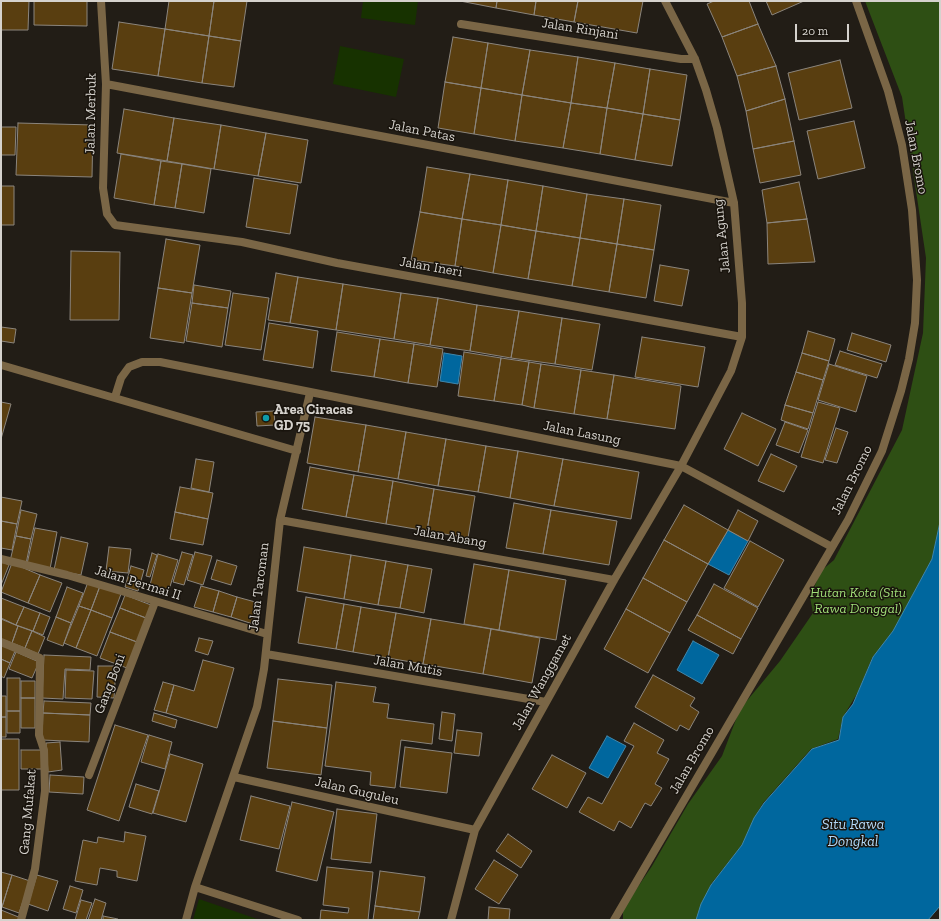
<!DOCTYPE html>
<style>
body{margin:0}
#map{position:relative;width:941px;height:921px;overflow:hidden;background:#221d16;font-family:"Zilla Slab",serif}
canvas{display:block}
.frame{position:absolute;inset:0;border:2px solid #d5d2cd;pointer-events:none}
.scale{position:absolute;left:795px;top:24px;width:54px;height:18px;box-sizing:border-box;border:2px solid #d5d2cd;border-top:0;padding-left:5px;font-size:12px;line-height:14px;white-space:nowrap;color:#d5d2cd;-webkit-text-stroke:3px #19140d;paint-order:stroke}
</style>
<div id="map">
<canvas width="941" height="921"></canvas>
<div class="frame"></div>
<div class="scale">20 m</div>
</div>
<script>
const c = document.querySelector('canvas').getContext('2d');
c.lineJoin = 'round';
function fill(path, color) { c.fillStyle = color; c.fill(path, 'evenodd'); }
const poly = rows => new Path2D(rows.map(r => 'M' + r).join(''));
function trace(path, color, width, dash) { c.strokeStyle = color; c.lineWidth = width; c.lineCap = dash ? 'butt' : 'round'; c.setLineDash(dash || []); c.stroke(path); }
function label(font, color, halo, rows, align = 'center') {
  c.font = font + ' "Zilla Slab",serif'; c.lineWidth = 3; c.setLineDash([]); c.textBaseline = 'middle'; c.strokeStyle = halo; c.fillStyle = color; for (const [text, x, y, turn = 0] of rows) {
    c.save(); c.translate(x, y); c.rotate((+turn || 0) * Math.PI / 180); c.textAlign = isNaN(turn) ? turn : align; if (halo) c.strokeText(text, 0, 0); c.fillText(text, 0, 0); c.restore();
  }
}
const green = poly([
 [363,1,418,1,415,25,361,18],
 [340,46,404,59,396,97,333,84],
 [199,899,260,920,193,920]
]);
const forest = poly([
 [865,1,940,1,940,522,932,559,893,631,872,658,858,692,843,717,838,739,811,749,763,803,754,818,742,845,711,884,696,920,623,920,623,909,652,866,688,804,722,756,740,709,780,661,813,613,810,597,821,571,834,560,902,430,923,333,926,258,902,97]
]);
const water = poly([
 [444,353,462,356,458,384,440,381,444,353],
 [940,522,940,906,928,920,696,920,701,904,711,885,742,845,754,818,764,803,812,749,839,740,843,717,853,704,873,657,893,631,932,559,940,522],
 [728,530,748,541,729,575,708,564,728,530],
 [693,641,719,655,702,684,677,670,693,641],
 [607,736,626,746,608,778,589,768,607,736]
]);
const building = poly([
 [1,1,29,1,28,30,1,30,1,1],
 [34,1,87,1,87,26,34,25,34,1],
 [169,1,214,1,209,36,165,29,169,1],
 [214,1,247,1,241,41,209,36,214,1],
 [460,1,497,1,496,8,460,1],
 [497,1,536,1,534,15,496,8,497,1],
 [536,1,578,1,574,22,534,15,536,1],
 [578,1,643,1,637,33,574,22,578,1],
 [714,1,749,1,758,24,722,37,707,4,714,1],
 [766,1,804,1,772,15,766,1],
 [119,22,165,29,158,76,112,69,119,22],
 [758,24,776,66,737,76,722,37,758,24],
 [165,29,209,36,202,83,158,76,165,29],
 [209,36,241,41,234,87,202,83,209,36],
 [453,37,488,43,481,88,445,82,453,37],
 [488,43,530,50,522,95,481,88,488,43],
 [530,50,578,57,571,103,522,95,530,50],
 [578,57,615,63,607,108,571,103,578,57],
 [840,60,852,108,799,120,788,73,840,60],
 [615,63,650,69,643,114,607,108,615,63],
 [776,66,785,99,746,111,737,76,776,66],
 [650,69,687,75,680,120,643,114,650,69],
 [445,82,481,88,474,134,438,128,445,82],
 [481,88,522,95,515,141,474,134,481,88],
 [522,95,571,103,563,148,515,141,522,95],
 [785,99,794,141,753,149,746,111,785,99],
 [571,103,607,108,600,154,563,148,571,103],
 [607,108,643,114,635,160,600,154,607,108],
 [124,109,174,118,167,161,117,153,124,109],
 [643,114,680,120,672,166,635,160,643,114],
 [174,118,221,125,214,169,167,161,174,118],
 [854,121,865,168,818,179,807,131,854,121],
 [18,123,93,125,92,177,16,175,18,123],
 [221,125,266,133,258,176,214,169,221,125],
 [1,127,16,127,15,155,1,155,1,127],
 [266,133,308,140,301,183,258,176,266,133],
 [794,141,801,175,760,183,753,149,794,141],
 [121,154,161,161,154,205,114,198,121,154],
 [161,161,182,164,175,208,154,205,161,161],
 [182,164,211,169,204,213,175,208,182,164],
 [427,167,470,174,462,219,420,212,427,167],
 [470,174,508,180,501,225,462,219,470,174],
 [254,178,298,185,290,234,246,227,254,178],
 [508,180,543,186,536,231,501,225,508,180],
 [799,182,807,219,767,223,762,190,799,182],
 [1,186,14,186,14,225,1,225,1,186],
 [543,186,587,194,580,238,536,231,543,186],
 [587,194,624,199,617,244,580,238,587,194],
 [624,199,661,205,654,250,617,244,624,199],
 [420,212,462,219,455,266,411,260,420,212],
 [462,219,501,225,493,273,455,266,462,219],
 [807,219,815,262,768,264,767,223,807,219],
 [501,225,536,231,528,279,493,273,501,225],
 [536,231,580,238,572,286,528,279,536,231],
 [580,238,617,244,609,292,572,286,580,238],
 [166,239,200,245,192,293,158,288,166,239],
 [617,244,654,250,646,298,609,292,617,244],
 [71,251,120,252,119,320,70,320,71,251],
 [660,265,689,270,682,306,654,301,660,265],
 [276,273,298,277,290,323,268,320,276,273],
 [298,277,343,284,336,330,290,323,298,277],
 [343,284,401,293,394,339,336,330,343,284],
 [194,285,231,291,228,308,192,303,194,285],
 [158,288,192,293,184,343,150,338,158,288],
 [233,293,269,298,261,350,225,345,233,293],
 [401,293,438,298,430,345,394,339,401,293],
 [438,298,477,305,470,351,430,345,438,298],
 [192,303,228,308,222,347,186,341,192,303],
 [477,305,519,311,511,358,470,351,477,305],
 [519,311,562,318,555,364,511,358,519,311],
 [562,318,600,324,592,370,555,364,562,318],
 [269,323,318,331,313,368,263,360,269,323],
 [1,327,16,329,14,343,1,341,1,327],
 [808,331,835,339,829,361,802,353,808,331],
 [337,332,380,339,374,377,331,371,337,332],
 [852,333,891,345,886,362,847,350,852,333],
 [642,337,705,347,698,387,635,377,642,337],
 [380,339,414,344,408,383,374,377,380,339],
 [414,344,443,349,437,387,408,383,414,344],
 [840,351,882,364,877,378,835,365,840,351],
 [464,352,501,358,494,401,458,396,464,352],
 [802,353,829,361,823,380,796,372,802,353],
 [501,358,529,362,522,405,494,401,501,358],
 [529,362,541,364,534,408,522,405,529,362],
 [541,364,581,370,574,414,534,408,541,364],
 [829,364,867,376,856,412,818,400,829,364],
 [581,370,614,375,607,419,574,414,581,370],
 [796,372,823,380,813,413,785,405,796,372],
 [614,375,681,386,675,429,607,419,614,375],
 [1,402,11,404,1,439,1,402],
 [818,402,840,408,823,463,801,457,818,402],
 [785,405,813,413,808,429,781,420,785,405],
 [274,411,275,425,257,426,256,412,274,411],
 [742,413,776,429,758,466,724,449,742,413],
 [315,417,366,425,358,472,307,463,315,417],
 [785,422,808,430,799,453,776,445,785,422],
 [366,425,406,432,398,479,358,472,366,425],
 [836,428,848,432,837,463,825,460,836,428],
 [406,432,446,439,438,486,398,479,406,432],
 [446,439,486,446,478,492,438,486,446,439],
 [486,446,518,451,510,498,478,492,486,446],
 [518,451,563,459,554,506,510,498,518,451],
 [771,454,797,466,784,492,758,481,771,454],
 [196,459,214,462,209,492,191,488,196,459],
 [563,459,639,472,631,519,554,506,563,459],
 [310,467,354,475,346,517,302,509,310,467],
 [354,475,393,481,386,524,346,517,354,475],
 [393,481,434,489,427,531,386,524,393,481],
 [180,487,213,493,208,519,175,512,180,487],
 [434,489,475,496,468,538,427,531,434,489],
 [1,497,22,501,17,524,1,521,1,497],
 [514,503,551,510,543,554,506,548,514,503],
 [684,505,728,530,708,564,664,540,684,505],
 [21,510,37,514,31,539,16,536,21,510],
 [551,510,617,521,609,565,543,554,551,510],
 [738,510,758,521,748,541,728,530,738,510],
 [175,512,208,519,203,545,170,539,175,512],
 [1,521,17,524,12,550,1,548,1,521],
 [35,528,57,532,50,569,27,564,35,528],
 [16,536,31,539,26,564,10,561,16,536],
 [61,537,88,543,81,575,54,570,61,537],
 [664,540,708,564,687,602,643,578,664,540],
 [750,541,784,560,758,607,724,588,750,541],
 [109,547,131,549,128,573,106,571,109,547],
 [304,547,351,555,344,599,297,591,304,547],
 [182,552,193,555,184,585,173,582,182,552],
 [195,552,212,556,203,585,187,580,195,552],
 [152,553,157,555,150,577,146,576,152,553],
 [158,554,178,560,169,590,150,585,158,554],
 [351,555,386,561,378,605,344,599,351,555],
 [217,560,237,566,231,585,211,579,217,560],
 [1,561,9,565,1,585,1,561],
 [386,561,408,565,400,608,378,605,386,561],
 [12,563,40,575,28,603,1,592,12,563],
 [474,564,509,570,499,630,464,624,474,564],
 [408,565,432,569,424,613,400,608,408,565],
 [131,566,144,570,138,591,125,587,131,566],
 [509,570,566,580,556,640,499,630,509,570],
 [40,575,62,583,50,612,28,603,40,575],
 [643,578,687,602,670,633,626,609,643,578],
 [88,582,100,586,91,610,79,606,88,582],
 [714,584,758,608,741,639,697,615,714,584],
 [100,586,121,594,112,618,91,610,100,586],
 [201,586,219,591,213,612,194,607,201,586],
 [67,587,83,593,71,623,56,617,67,587],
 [219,591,237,597,231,617,213,612,219,591],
 [125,595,151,605,146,618,120,608,125,595],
 [237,597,259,603,253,624,231,617,237,597],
 [306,597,344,604,336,649,298,643,306,597],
 [1,598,24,607,16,625,1,618,1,598],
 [344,604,361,607,353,652,336,649,344,604],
 [79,606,91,610,76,648,64,643,79,606],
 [24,607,40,613,33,631,16,625,24,607],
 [361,607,396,613,388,658,353,652,361,607],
 [120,608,146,618,137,642,110,632,120,608],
 [626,609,670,633,648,673,604,649,626,609],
 [91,610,112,618,97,656,76,648,91,610],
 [40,613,50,617,43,635,33,631,40,613],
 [396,613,431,619,423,664,388,658,396,613],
 [697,615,741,639,733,654,688,630,697,615],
 [56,617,71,623,63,646,47,640,56,617],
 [1,619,18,626,12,643,1,639,1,619],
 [431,619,491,629,483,674,423,664,431,619],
 [18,626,32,631,25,648,12,643,18,626],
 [491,629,540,638,532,683,483,674,491,629],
 [32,631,45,637,38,654,25,648,32,631],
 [110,632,137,642,127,668,100,658,110,632],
 [199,638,213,641,208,655,195,651,199,638],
 [1,645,15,651,10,663,1,659,1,645],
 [16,652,39,662,32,678,9,669,16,652],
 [44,655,91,657,90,670,65,669,63,699,42,698,44,655],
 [1,659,10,663,4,678,1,676,1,659],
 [203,660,234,668,217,728,166,713,174,685,194,691,203,660],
 [98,666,116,666,114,698,97,697,98,666],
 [66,670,94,671,92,699,65,698,66,670],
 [653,675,695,698,690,706,699,712,689,730,680,725,677,731,635,707,653,675],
 [7,678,20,678,20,711,7,711,7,678],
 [278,679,332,685,327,728,273,721,278,679],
 [21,681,35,681,35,698,21,698,21,681],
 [163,682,174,685,166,713,154,710,163,682],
 [336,682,376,687,373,702,389,704,387,718,434,724,432,744,401,740,395,788,370,785,371,772,325,766,336,682],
 [1,696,6,696,6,717,1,717,1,696],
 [21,698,35,698,35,728,21,728,21,698],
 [44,701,91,703,90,715,43,713,44,701],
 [7,711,20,711,20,733,7,733,7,711],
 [442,712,455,714,452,741,439,739,442,712],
 [43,713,90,715,89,742,42,740,43,713],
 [154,713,177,720,175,728,152,721,154,713],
 [1,717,6,717,6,737,1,737,1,717],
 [273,721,327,728,321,775,267,768,273,721],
 [634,723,664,740,657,753,669,759,655,784,662,788,651,806,645,803,631,828,619,821,614,831,579,812,588,797,602,804,634,746,624,741,634,723],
 [115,725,148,735,119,821,87,810,115,725],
 [457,730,482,733,479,756,454,753,457,730],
 [149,735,172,742,165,769,141,762,149,735],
 [1,739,19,739,19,790,1,790,1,739],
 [60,742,62,770,48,772,46,743,60,742],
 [405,747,452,753,447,793,400,787,405,747],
 [21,750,43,750,43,769,21,769,21,750],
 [170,754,203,764,186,822,153,813,170,754],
 [552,755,586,773,567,808,532,789,552,755],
 [50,775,84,777,83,794,49,792,50,775],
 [136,784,159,791,152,814,129,807,136,784],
 [251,796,290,806,279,849,240,840,251,796],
 [292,802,334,812,317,881,276,871,292,802],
 [337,809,377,814,371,863,331,859,337,809],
 [125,832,146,836,137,881,117,877,117,871,100,868,97,885,75,881,83,840,97,843,98,837,124,842,125,832],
 [508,834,532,851,521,868,496,851,508,834],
 [494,860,518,875,499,904,475,889,494,860],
 [327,867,373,872,368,920,320,920,321,910,348,913,349,908,323,905,327,867],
 [380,871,425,877,420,912,375,906,380,871],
 [1,872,12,875,2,907,1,907,1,872],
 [12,875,30,881,19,913,2,907,12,875],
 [37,875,58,881,48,911,28,904,37,875],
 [70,886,83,890,76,913,63,909,70,886],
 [95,899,106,903,101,920,88,920,95,899],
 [81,900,92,903,86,920,75,920,81,900],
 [375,906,420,912,418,920,373,920,375,906],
 [489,907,510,909,509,920,488,920,489,907],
 [1,910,21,918,20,920,1,920,1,910],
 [103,916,118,919,118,920,103,920,103,916]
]);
const street = poly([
 [101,1,106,84,103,188,107,214,115,225,242,242,337,263,742,337],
 [461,24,681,59,695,59],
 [106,84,734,203],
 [1,365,297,451],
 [115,397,121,378,129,367,142,362,160,362,681,466,832,547],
 [280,520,614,580],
 [1,559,67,575,267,634],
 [1,642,40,658,39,735,44,750,45,791,35,869,21,920],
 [266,654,546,702],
 [89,775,155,602],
 [234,777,475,830],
 [195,887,298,920],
 [186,920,195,887,257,707,264,669,280,520,310,393],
 [451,920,475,830,614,580,681,466,731,371,742,337,742,303,734,203,717,128,706,90,695,59,665,1],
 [614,920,848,520,882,451,901,391,909,359,915,323,917,280,912,210,902,145,888,91,856,1]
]);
const markers = [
 [266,418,4,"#0f9aa8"]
];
const streetNames = [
 ["Jalan Rinjani",580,29,9],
 ["Jalan Merbuk",91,114,-89],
 ["Jalan Patas",422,131,11],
 ["Jalan Bromo",916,157,79],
 ["Jalan Agung",722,236,-96],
 ["Jalan Ineri",431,267,10],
 ["Jalan Lasung",582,433,11],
 ["Jalan Bromo",852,480,-64],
 ["Jalan Abang",450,537,10],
 ["Jalan Permai II",138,583,17],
 ["Jalan Taroman",259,587,-83],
 ["Jalan Mutis",408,666,10],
 ["Jalan Wanggamet",542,682,-61],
 ["Gang Boni",110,684,-69],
 ["Jalan Bromo",692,760,-60],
 ["Jalan Guguleu",357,791,13],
 ["Gang Mufakat",28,812,-85]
];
const poiNames = [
 ["Area Ciracas",274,410],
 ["GD 75",274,426]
];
const parkNames = [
 ["Hutan Kota (Situ",858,593],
 ["Rawa Donggal)",858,609]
];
const waterNames = [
 ["Situ Rawa",853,825],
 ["Dongkal",853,842]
];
fill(green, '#173200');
fill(forest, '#2e4f14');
fill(water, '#00679e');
trace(water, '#4087ac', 1);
fill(building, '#593e10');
trace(building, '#8b857d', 1);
trace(street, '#7a6646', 8);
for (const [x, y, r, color] of markers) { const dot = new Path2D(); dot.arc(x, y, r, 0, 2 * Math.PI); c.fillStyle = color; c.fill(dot); trace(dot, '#19140d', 1.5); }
label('14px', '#d5d2cd', '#19140d', streetNames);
label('bold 14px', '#d5d2cd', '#19140d', poiNames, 'left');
label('italic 14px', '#a0df78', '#19140d', parkNames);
label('italic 15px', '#b2d8f7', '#19140d', waterNames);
</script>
